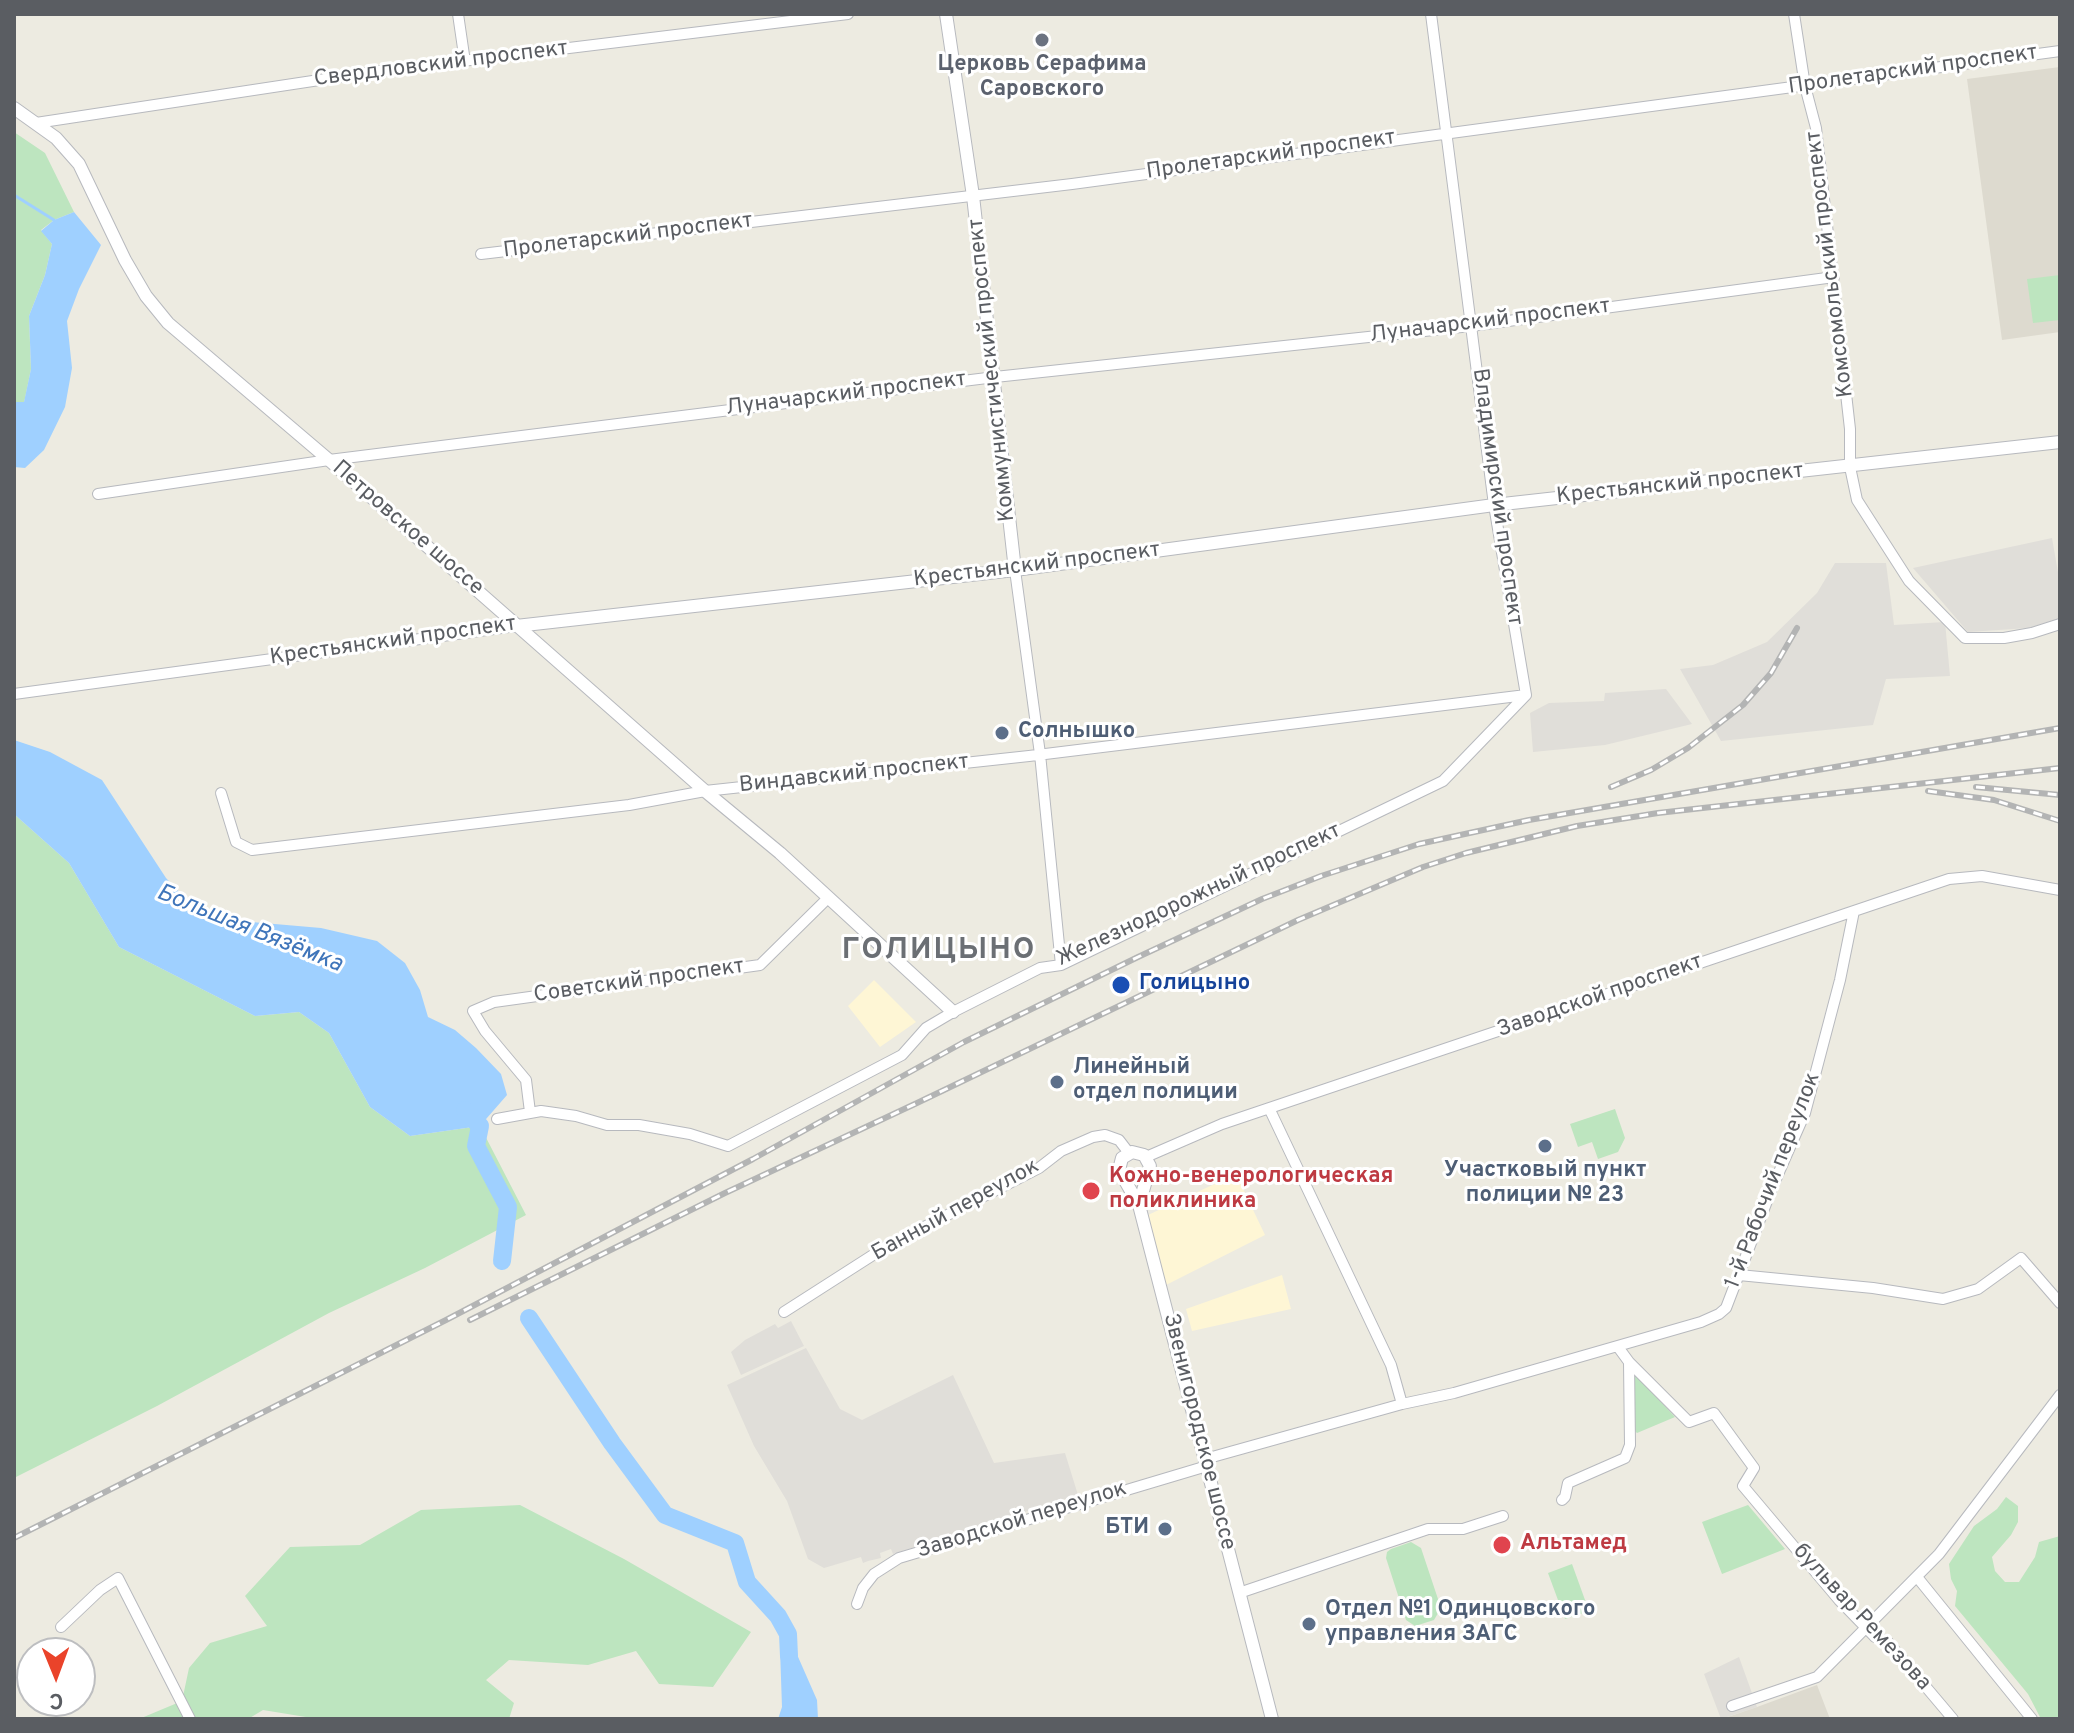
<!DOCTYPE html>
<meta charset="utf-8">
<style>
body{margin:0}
#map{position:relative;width:2074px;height:1733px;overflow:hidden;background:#edebe1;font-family:Overpass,sans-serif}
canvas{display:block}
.frame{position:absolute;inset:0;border:16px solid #5a5d62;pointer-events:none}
.north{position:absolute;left:16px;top:1637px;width:80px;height:80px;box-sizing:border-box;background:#fff;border:2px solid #bdbec0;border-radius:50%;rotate:179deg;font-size:22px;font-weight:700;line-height:32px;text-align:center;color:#5a5d62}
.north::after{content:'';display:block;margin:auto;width:28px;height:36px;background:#ea432a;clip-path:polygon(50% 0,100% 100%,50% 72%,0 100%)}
</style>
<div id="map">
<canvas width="2074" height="1733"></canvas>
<div class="frame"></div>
<div class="north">С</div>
</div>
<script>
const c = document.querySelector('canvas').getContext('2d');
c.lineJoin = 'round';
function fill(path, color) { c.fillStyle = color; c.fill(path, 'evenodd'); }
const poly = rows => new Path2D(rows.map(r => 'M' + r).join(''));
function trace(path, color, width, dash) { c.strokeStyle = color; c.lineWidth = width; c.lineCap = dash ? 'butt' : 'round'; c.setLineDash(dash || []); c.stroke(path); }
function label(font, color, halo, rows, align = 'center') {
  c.font = font + ' Overpass,sans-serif'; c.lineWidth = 6; c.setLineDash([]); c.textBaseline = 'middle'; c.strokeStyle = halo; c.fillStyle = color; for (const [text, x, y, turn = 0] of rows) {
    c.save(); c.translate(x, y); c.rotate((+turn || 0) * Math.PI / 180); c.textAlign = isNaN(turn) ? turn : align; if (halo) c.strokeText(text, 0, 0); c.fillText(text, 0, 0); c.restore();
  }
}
const commercial = poly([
 [874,980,916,1022,880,1047,848,1006],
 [1236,1174,1265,1235,1166,1285,1148,1215],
 [1282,1275,1291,1309,1192,1331,1186,1309]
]);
const industrial = poly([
 [2052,538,2060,584,2060,618,2029,628,1968,632,1913,568],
 [1835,563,1886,563,1894,625,1945,622,1950,676,1886,679,1873,725,1721,741,1680,669,1713,665,1767,642,1817,593],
 [1666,689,1692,724,1605,745,1533,752,1530,713,1549,703,1604,701,1605,693],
 [791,1321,804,1346,741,1375,731,1352,745,1340,775,1324,778,1328],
 [806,1348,840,1409,862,1420,953,1375,994,1463,1065,1453,1078,1495,893,1554,891,1549,880,1553,881,1558,868,1561,863,1563,861,1557,824,1568,808,1559,787,1501,754,1446,727,1385],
 [1739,1657,1757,1707,1721,1719,1704,1674]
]);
const education = poly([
 [2060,67,2060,332,2002,340,1967,79],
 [1817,1685,1830,1719,1722,1719,1757,1707]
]);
const green = poly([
 [14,132,45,153,74,212,54,220,41,230,52,244,45,275,29,316,31,369,24,403,14,402],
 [2060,275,2060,320,2033,323,2027,279],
 [14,814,69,863,119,947,255,1016,299,1012,329,1033,370,1107,410,1136,480,1126,526,1215,425,1268,329,1313,157,1406,14,1478],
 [1615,1109,1625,1138,1618,1152,1598,1159,1592,1142,1578,1147,1570,1124],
 [1635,1374,1675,1417,1637,1433,1632,1428,1632,1375],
 [2006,1497,2018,1506,2018,1522,2011,1535,1992,1557,1995,1571,2005,1582,2019,1582,2035,1557,2039,1542,2060,1536,2060,1719,2041,1719,2028,1694,1955,1606,1957,1591,1951,1579,1949,1564,1974,1526,1997,1509],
 [520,1505,624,1559,751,1632,713,1687,659,1684,636,1651,588,1665,509,1660,486,1680,514,1703,509,1719,318,1719,263,1710,248,1719,139,1719,182,1701,189,1668,210,1643,267,1626,245,1596,290,1547,360,1545,421,1510],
 [1748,1505,1785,1549,1722,1574,1702,1522],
 [1411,1542,1421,1548,1441,1608,1434,1620,1415,1626,1406,1620,1386,1558,1387,1552,1391,1549],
 [1572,1564,1589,1611,1565,1619,1548,1573]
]);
const water = poly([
 [74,212,101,245,79,289,67,321,72,368,65,407,44,450,25,468,14,467,14,402,24,402,31,369,29,316,45,275,52,244,41,231,54,220],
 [14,740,50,752,102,780,166,878,183,896,202,910,240,921,321,928,377,941,405,963,420,990,428,1017,455,1030,476,1048,501,1074,507,1095,480,1126,410,1136,370,1107,329,1033,299,1012,255,1016,119,947,69,863,14,814],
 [788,1634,817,1700,818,1719,778,1719,782,1707,780,1649]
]);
const stream = poly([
 [14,195,54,220]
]);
const river = poly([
 [465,1110,480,1126,476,1146,508,1207,502,1261],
 [529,1318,612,1443,665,1515,735,1543,747,1582,778,1616,788,1634,789,1656]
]);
const minor = poly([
 [458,14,465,62],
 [1431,14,1494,505,1526,695],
 [1794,14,1805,86,1816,128,1850,429,1850,467,1857,500,1909,581,1965,638,2004,638,2032,633,2060,624],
 [36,123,372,72,848,14],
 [481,254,1072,184,2060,51],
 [98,494,329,460,995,377,1471,326,1834,277],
 [1015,570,1040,754,1061,965],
 [14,694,516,626],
 [221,793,236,842,252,850,629,805,705,791,1029,756,1526,695],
 [1269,1108,1391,1365,1402,1404],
 [530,1112,526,1080,485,1031,473,1011,494,1002,760,965,828,898],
 [497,1119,541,1111,576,1116,607,1125,639,1125,690,1134,728,1146,902,1055,926,1028,953,1012,1040,968,1061,965,1443,781,1526,695],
 [1146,1157,1222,1124,1949,879,1982,876,2060,890],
 [1739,1275,1873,1288,1943,1299,1978,1289,2021,1258,2060,1303],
 [784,1312,887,1246,1039,1168,1061,1151,1093,1137,1105,1135,1119,1140,1129,1153],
 [1629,1362,1689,1422,1714,1413,1754,1468,1743,1486,1839,1600,1875,1637,1888,1642,1953,1719],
 [1205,1459,1402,1404,1454,1393,1701,1322,1719,1314,1726,1308,1772,1188,1805,1113,1840,980,1854,911],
 [1562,1500,1565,1497,1568,1483,1625,1458,1630,1445,1629,1362,1618,1347],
 [1917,1577,2032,1719],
 [1239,1593,1428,1529,1463,1529,1503,1516],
 [857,1604,863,1588,874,1574,899,1558,1207,1466],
 [61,1627,100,1590,118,1578,190,1719],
 [1732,1706,1817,1677,1939,1554,2060,1395]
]);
const tertiary = poly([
 [946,14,973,196,1015,570],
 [14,108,56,138,79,164,125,260,146,296,168,323,329,460,705,791,780,853,953,1012],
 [516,626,1015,570,1494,505,2060,442],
 [1139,1205,1150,1166,1144,1155,1132,1152,1122,1158,1119,1170,1139,1205,1272,1719]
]);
const rail = poly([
 [1611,787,1651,770,1688,748,1743,705,1771,673,1797,628],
 [1976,787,2060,795],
 [1928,791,1994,800,2060,821],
 [470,1320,725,1193,917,1103,1298,920,1423,867,1466,853,1577,826,1658,813,2060,768],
 [14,1538,446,1320,753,1159,964,1042,1138,957,1262,899,1321,876,1419,844,1529,820,2060,728]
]);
const markers = [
 [1042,40,8,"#6b7280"],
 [1002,733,8,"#5c6f8a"],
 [1121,985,10,"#1a4fb4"],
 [1057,1082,8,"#5c6f8a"],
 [1545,1146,8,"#5c6f8a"],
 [1091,1191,10,"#e0444e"],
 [1165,1529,8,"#5c6f8a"],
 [1502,1545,10,"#e0444e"],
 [1309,1624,8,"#5c6f8a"]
];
const streetNames = [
 ["Свердловский проспект",441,65,-7],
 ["Пролетарский проспект",1913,71,-8],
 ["Пролетарский проспект",1271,156,-8],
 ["Пролетарский проспект",628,237,-7],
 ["Комсомольский проспект",1831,264,-97],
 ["Луначарский проспект",1490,322,-7],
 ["Коммунистический проспект",993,370,-96],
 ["Луначарский проспект",846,395,-7],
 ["Крестьянский проспект",1680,485,-6],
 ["Владимирский проспект",1496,497,82],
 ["Петровское шоссе",407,529,41],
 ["Крестьянский проспект",1037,566,-7],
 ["Крестьянский проспект",393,642,-8],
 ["Виндавский проспект",854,775,-6],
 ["Железнодорожный проспект",1199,896,-25],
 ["Советский проспект",639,982,-8],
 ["Заводской проспект",1600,997,-19],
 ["1-й Рабочий переулок",1774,1181,-69],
 ["Банный переулок",956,1211,-29],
 ["Звенигородское шоссе",1198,1432,76],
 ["Заводской переулок",1022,1521,-17],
 ["бульвар Ремезова",1861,1618,47]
];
const worshipNames = [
 ["Церковь Серафима",1042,66],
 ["Саровского",1042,91]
];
const serviceNames = [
 ["Солнышко",1018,733],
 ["Линейный",1073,1069],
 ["отдел полиции",1073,1094],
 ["Участковый пункт",1545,1172,"center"],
 ["полиции № 23",1545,1197,"center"],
 ["БТИ",1149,1529,"right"],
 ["Отдел №1 Одинцовского",1325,1611],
 ["управления ЗАГС",1325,1636]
];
const transitNames = [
 ["Голицыно",1139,985]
];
const healthNames = [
 ["Кожно-венерологическая",1109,1178],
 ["поликлиника",1109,1203],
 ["Альтамед",1520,1545]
];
const waterNames = [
 ["Большая Вязёмка",249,930,22]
];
const districtNames = [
 ["ГОЛИЦЫНО",939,952]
];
fill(commercial, '#fef6d5');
fill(industrial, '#e0ded9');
fill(education, '#dddacf');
fill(green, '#bde5bf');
fill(water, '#9fd0ff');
trace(stream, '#9fd0ff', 3);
trace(river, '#9fd0ff', 18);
trace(minor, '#b7b9be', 12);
trace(tertiary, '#b7b9be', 14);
trace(minor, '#fff', 10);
trace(tertiary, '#fff', 12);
trace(rail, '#b3b4b4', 6);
trace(rail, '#fff', 3, [9]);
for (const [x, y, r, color] of markers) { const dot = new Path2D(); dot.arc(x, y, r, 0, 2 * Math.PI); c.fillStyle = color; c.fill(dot); trace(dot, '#fff', 3); }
label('22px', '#5a5d62', '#fff', streetNames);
label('bold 22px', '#5b616d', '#fff', worshipNames);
label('bold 22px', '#4e5e75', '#fff', serviceNames, 'left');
label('bold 22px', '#164399', '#fff', transitNames, 'left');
label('bold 22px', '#be3a42', '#fff', healthNames, 'left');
label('italic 24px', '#3f75ba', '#fff', waterNames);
c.letterSpacing = '2px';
label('bold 30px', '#6b6f74', '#fff', districtNames);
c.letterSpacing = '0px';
</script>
